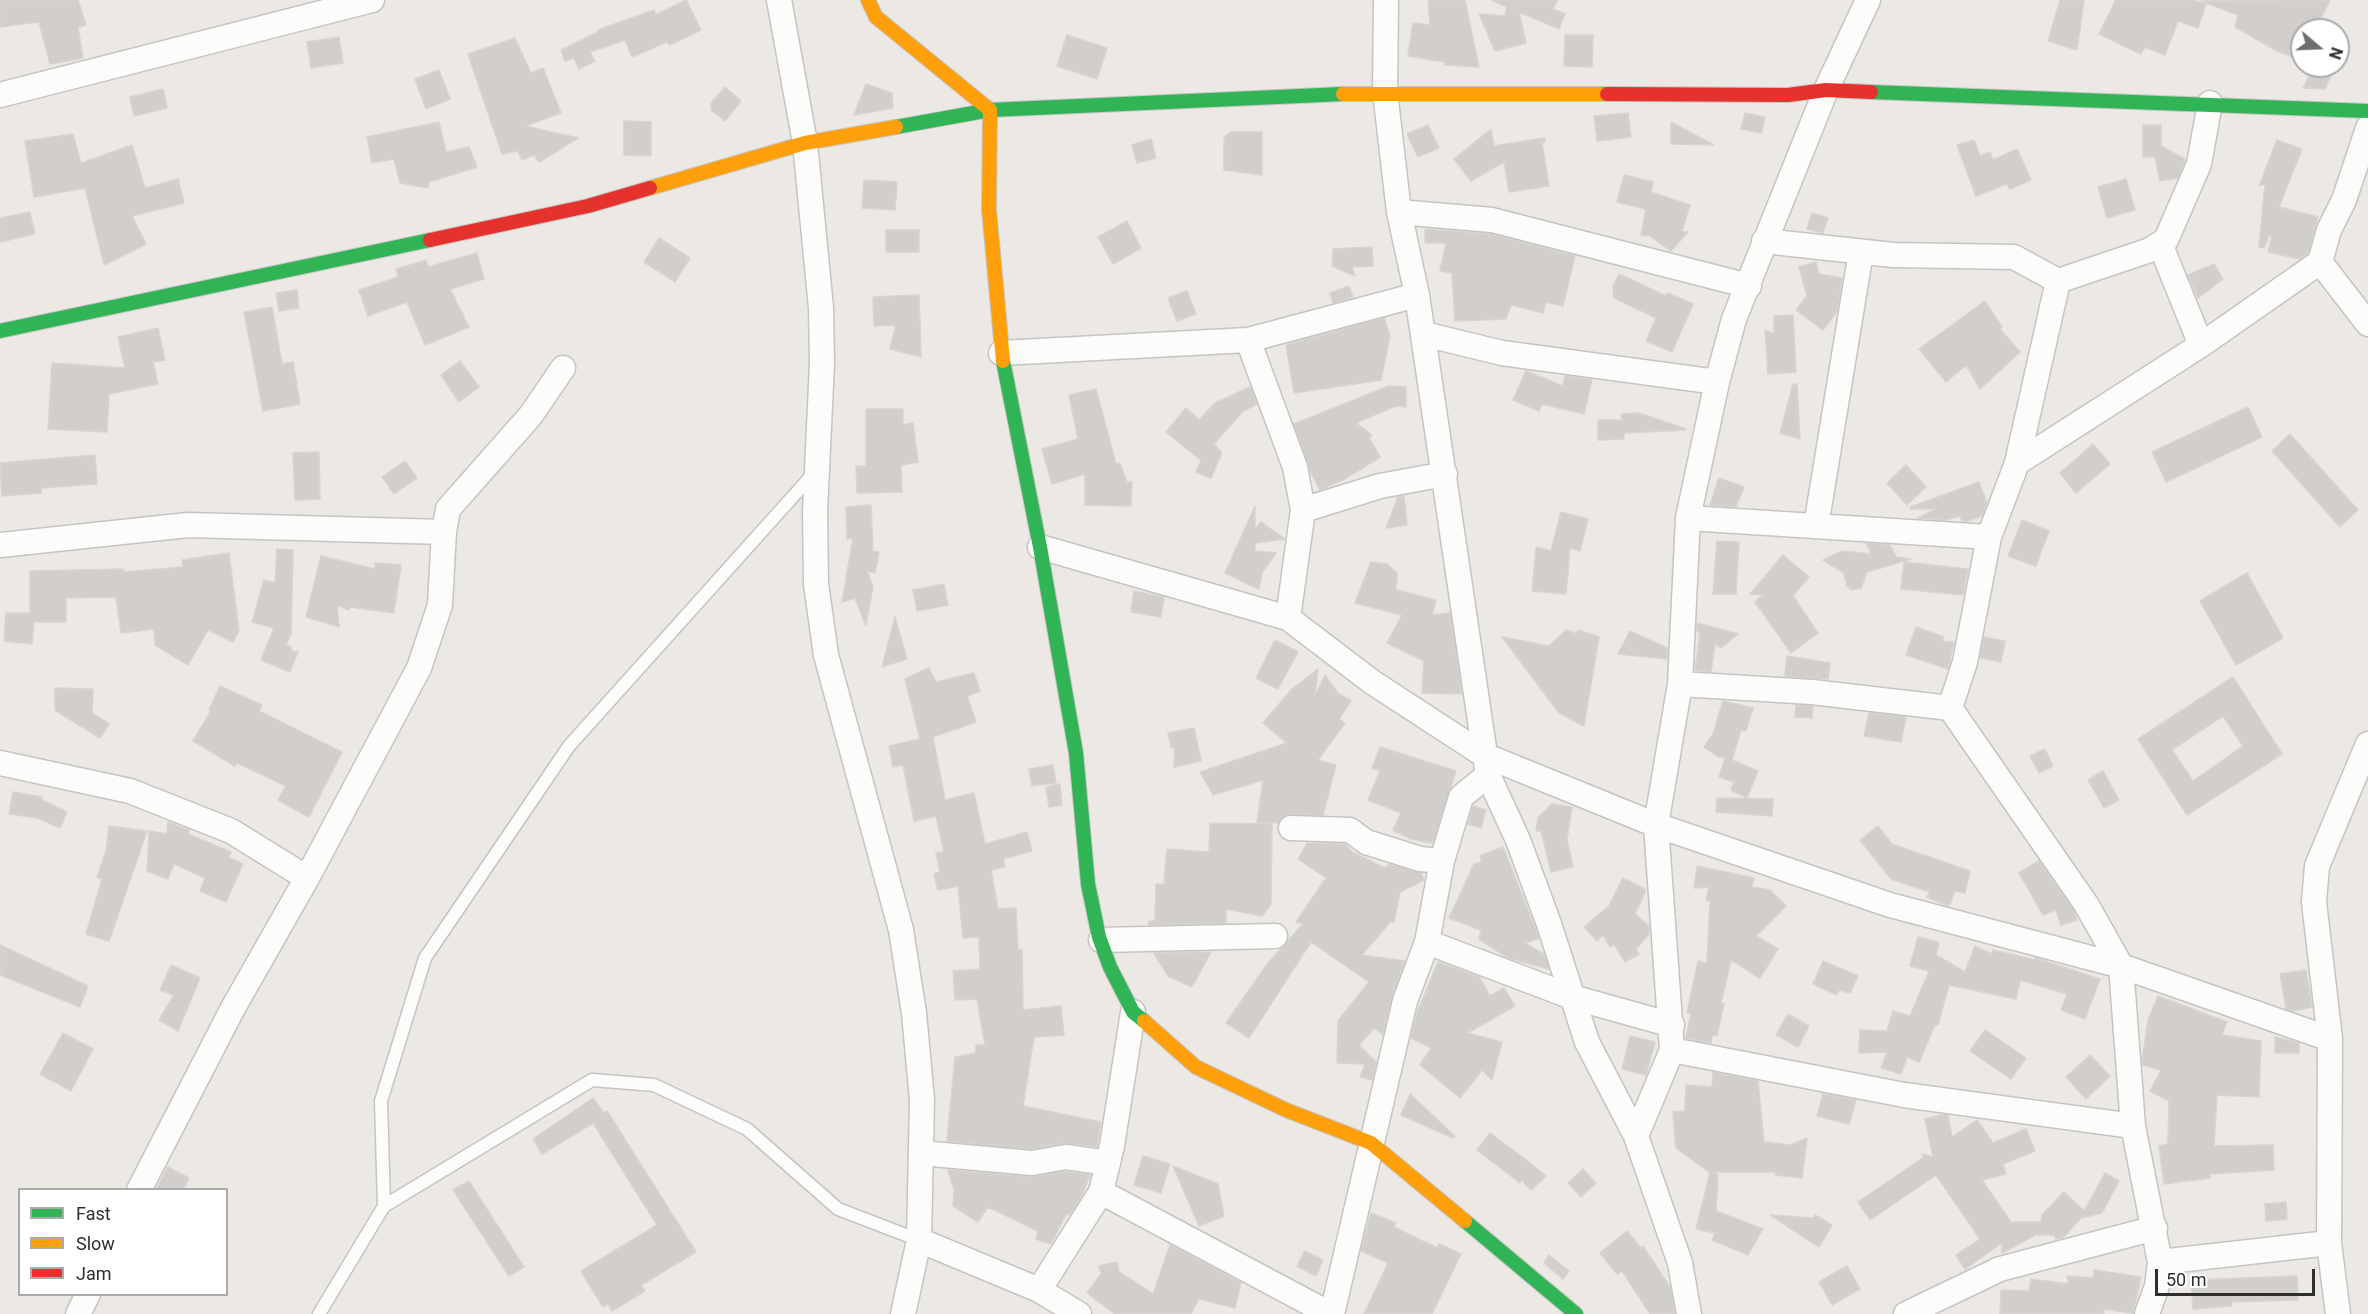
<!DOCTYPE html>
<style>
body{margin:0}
#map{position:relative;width:2368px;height:1314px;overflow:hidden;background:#ece8e4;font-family:Roboto,sans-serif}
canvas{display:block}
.legend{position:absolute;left:18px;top:1188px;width:210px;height:108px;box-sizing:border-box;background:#fff;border:2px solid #ababab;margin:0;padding:8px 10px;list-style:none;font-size:18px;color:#2e2e2e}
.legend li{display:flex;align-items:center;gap:12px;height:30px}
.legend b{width:30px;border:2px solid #ababab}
.north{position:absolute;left:2290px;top:18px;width:60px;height:60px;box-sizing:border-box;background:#fff;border:2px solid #ababab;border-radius:50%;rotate:109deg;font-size:16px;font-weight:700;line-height:24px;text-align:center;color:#2e2e2e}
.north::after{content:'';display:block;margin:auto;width:21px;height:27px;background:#706f6e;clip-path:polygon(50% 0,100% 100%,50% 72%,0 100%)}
.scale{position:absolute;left:2155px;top:1269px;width:160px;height:27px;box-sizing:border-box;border:3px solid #2e2e2e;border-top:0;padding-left:8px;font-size:18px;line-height:21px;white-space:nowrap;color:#2e2e2e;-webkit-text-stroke:4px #fff;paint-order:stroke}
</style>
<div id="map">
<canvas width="2368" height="1314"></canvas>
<ul class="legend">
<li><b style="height:8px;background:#30b455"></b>Fast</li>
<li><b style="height:8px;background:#ff9f0a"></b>Slow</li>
<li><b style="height:8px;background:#e5322d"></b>Jam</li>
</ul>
<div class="north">N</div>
<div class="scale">50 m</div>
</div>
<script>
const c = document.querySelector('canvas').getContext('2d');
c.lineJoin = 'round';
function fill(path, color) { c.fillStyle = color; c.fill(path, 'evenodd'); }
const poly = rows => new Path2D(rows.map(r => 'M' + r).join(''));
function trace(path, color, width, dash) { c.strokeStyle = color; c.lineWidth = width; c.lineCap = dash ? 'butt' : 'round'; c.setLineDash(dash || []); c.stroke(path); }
const building = poly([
 [0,0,78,0,86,25,78,27,83,58,50,64,39,22,0,27,0,0],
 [686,0,701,30,670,45,667,42,632,57,625,40,590,52,595,61,579,69,574,58,565,61,561,50,598,32,598,30,654,10,656,15,686,0],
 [1428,0,1465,0,1479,67,1445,65,1445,62,1408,56,1413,23,1430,25,1428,0],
 [1491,0,1557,0,1553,9,1565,14,1559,29,1519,12,1526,43,1495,51,1479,14,1505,16,1507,7,1491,0],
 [2060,0,2084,0,2077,50,2048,41,2060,0],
 [2116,0,2193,0,2206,4,2198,28,2178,21,2165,55,2145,47,2141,54,2099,34,2116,0],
 [2330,0,2315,30,2302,30,2302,60,2277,51,2235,27,2238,15,2201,1,2330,0],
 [1067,35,1107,48,1097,79,1057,66,1067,35],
 [1565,35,1593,35,1592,67,1564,66,1565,35],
 [339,37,343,63,311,68,307,42,339,37],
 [515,38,531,73,543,68,561,113,525,126,578,138,539,162,534,155,522,160,518,151,502,154,468,54,515,38],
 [2314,66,2335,66,2325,89,2303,88,2314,66],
 [439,70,450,99,426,109,415,79,439,70],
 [866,84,892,93,893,108,854,115,866,84],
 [725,87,741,101,725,121,711,110,711,103,725,87],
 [163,89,167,108,134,116,130,97,163,89],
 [1628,113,1631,137,1597,141,1594,116,1628,113],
 [1745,113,1765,117,1761,133,1741,129,1745,113],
 [624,121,651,122,651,156,624,155,624,121],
 [439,122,446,152,469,147,477,167,429,182,428,188,400,183,394,159,372,163,367,137,439,122],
 [1671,122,1714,145,1671,144,1671,122],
 [1428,125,1439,148,1418,157,1407,134,1428,125],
 [2143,125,2161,125,2161,146,2185,159,2178,178,2160,181,2155,157,2143,157,2143,125],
 [1491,129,1494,146,1544,138,1545,142,1542,143,1549,186,1509,192,1504,162,1471,181,1454,159,1491,129],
 [1230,132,1262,132,1262,175,1224,170,1224,138,1230,132],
 [73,134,81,163,132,145,145,188,178,179,184,203,132,216,146,244,104,265,85,188,34,197,25,141,73,134],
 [1151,139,1156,158,1137,163,1132,145,1151,139],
 [1974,140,1980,156,1990,152,1993,160,2017,149,2031,180,2010,189,2007,184,1976,196,1957,145,1974,140],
 [2277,140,2302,149,2279,207,2318,217,2308,253,2300,259,2268,252,2272,236,2269,235,2264,248,2259,247,2265,184,2259,186,2277,140],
 [1624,175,1653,182,1651,192,1690,205,1682,231,1688,232,1671,251,1650,236,1641,235,1646,209,1617,202,1624,175],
 [2126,179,2135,210,2107,218,2098,187,2126,179],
 [864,180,897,182,895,210,862,208,864,180],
 [30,212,35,234,0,242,0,218,30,212],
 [1812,213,1828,218,1823,233,1807,229,1812,213],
 [1127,221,1141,248,1113,264,1098,237,1127,221],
 [1425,229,1490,234,1575,256,1563,306,1546,302,1543,313,1511,305,1506,319,1455,321,1452,273,1440,271,1446,243,1425,243,1425,229],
 [886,230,919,230,919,252,886,252,886,230],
 [659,238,690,258,675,282,644,262,659,238],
 [1372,247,1373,266,1352,267,1355,276,1332,266,1333,249,1372,247],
 [477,253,484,279,450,289,469,327,425,345,407,302,368,316,359,290,398,277,396,269,426,260,428,267,477,253],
 [1816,262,1819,274,1842,278,1837,312,1823,330,1796,310,1807,296,1799,267,1816,262],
 [2214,264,2223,279,2198,298,2188,275,2214,264],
 [1619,274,1666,296,1668,293,1693,304,1672,352,1646,341,1656,318,1614,298,1613,286,1619,274],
 [1349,286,1353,297,1333,303,1330,293,1349,286],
 [297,290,299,308,279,311,276,293,297,290],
 [1187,291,1196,314,1177,321,1168,298,1187,291],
 [919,295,921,357,890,349,896,325,874,326,873,297,919,295],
 [1985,301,2002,327,2000,329,2020,352,1980,389,1966,365,1946,382,1919,349,1985,301],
 [272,307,282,364,293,362,300,404,263,411,244,312,272,307],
 [1793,315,1796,372,1768,374,1765,330,1774,334,1774,316,1793,315],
 [1384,318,1390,336,1381,380,1294,393,1286,345,1384,318],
 [158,328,165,360,153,362,158,384,109,394,107,432,48,429,52,363,125,368,118,337,158,328],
 [460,361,479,387,459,402,441,375,460,361],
 [1526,371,1563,386,1565,376,1592,380,1584,414,1542,404,1539,411,1513,400,1526,371],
 [1793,384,1797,384,1800,439,1780,433,1793,384],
 [1389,386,1406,387,1406,407,1396,406,1356,423,1372,435,1369,438,1380,457,1343,480,1320,490,1310,471,1294,424,1389,386],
 [1250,387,1257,404,1243,411,1214,444,1222,453,1211,478,1196,472,1201,460,1166,432,1186,408,1199,420,1215,403,1250,387],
 [1096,389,1116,464,1120,463,1127,482,1132,482,1131,506,1085,505,1085,474,1052,484,1042,449,1078,439,1069,395,1096,389],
 [2248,407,2262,437,2166,482,2152,452,2248,407],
 [866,409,903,409,903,425,913,423,918,462,901,465,902,492,857,493,856,466,866,466,866,409],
 [1639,413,1686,429,1686,430,1624,433,1624,439,1598,440,1598,420,1622,420,1621,414,1639,413],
 [2290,434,2358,510,2340,527,2272,451,2290,434],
 [2093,444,2110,464,2076,493,2060,473,2093,444],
 [319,452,320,499,295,500,293,453,319,452],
 [95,455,97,484,41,488,41,493,2,496,0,463,95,455],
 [405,461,417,478,394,494,382,477,405,461],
 [1906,465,1926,487,1907,505,1887,483,1906,465],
 [1719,478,1744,487,1736,507,1710,505,1719,478],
 [1979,482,1987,503,1982,516,1967,521,1962,521,1960,516,1946,520,1918,518,1936,509,1910,509,1910,507,1979,482],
 [1404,496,1407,525,1386,528,1398,497,1404,496],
 [871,505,873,551,879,552,875,573,867,571,873,586,866,626,855,598,842,602,853,538,847,539,846,507,871,505],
 [1255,506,1255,530,1261,522,1285,539,1255,543,1255,551,1276,553,1262,573,1259,589,1225,573,1255,506],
 [1561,512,1588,519,1580,551,1570,548,1566,594,1532,591,1536,547,1551,551,1561,512],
 [2022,520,2049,531,2036,566,2008,556,2022,520],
 [1717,541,1739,542,1736,594,1713,594,1717,541],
 [1866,543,1890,545,1896,557,1911,559,1867,572,1861,588,1851,590,1847,586,1844,573,1823,560,1842,551,1871,554,1866,543],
 [277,549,293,550,291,634,286,645,291,647,291,651,298,652,290,672,261,660,274,628,252,622,264,580,275,583,277,549],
 [229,553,239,631,233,642,208,630,188,665,155,645,154,629,121,633,116,597,66,598,66,622,34,622,32,644,4,641,6,613,30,613,30,571,124,569,124,572,183,567,182,560,229,553],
 [1783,555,1809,577,1793,596,1818,633,1791,653,1755,602,1763,595,1750,594,1783,555],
 [321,556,375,569,375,563,401,565,394,613,350,607,349,610,337,605,339,627,306,617,321,556],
 [1371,562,1387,564,1397,573,1396,590,1436,600,1432,615,1450,613,1462,694,1422,693,1424,661,1387,643,1402,615,1355,603,1371,562],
 [1904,562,1968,569,1963,595,1901,589,1904,562],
 [2247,573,2283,638,2236,665,2200,601,2247,573],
 [944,584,948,605,917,611,913,590,944,584],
 [1134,591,1164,597,1161,617,1131,612,1134,591],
 [895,617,907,659,882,667,895,617],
 [1697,623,1738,634,1721,648,1715,644,1711,672,1695,670,1700,633,1697,631,1697,623],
 [1916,627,1944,637,1942,641,1954,642,1948,669,1906,655,1916,627],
 [1566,630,1577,634,1578,630,1599,637,1584,726,1559,713,1502,637,1549,646,1566,630],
 [1630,631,1667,648,1667,659,1618,654,1630,631],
 [1984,637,2005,641,2001,662,1980,658,1984,637],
 [1275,640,1298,652,1278,689,1256,678,1275,640],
 [1787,656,1830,663,1828,679,1785,676,1787,656],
 [929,668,936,682,974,673,980,691,967,696,976,722,930,738,933,737,945,800,974,793,985,844,1027,832,1032,851,1003,859,1005,867,991,870,998,909,1016,908,1018,949,1022,950,1023,1010,1061,1006,1064,1035,1034,1037,1023,1106,1101,1122,1097,1147,1064,1143,1031,1149,947,1141,955,1057,976,1053,976,1045,985,1045,977,999,955,1000,953,971,980,969,979,937,963,938,958,886,938,890,934,874,940,872,936,853,944,852,936,816,914,821,903,765,893,767,889,746,920,739,905,679,929,668],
 [1318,669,1315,696,1325,675,1338,693,1351,701,1339,719,1345,723,1318,760,1336,765,1323,815,1291,814,1284,816,1278,823,1257,822,1263,780,1213,795,1200,772,1287,743,1263,723,1292,689,1318,669],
 [2233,677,2282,754,2187,815,2138,739,2233,677],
 [2223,716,2243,746,2193,781,2172,750,2223,716],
 [220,686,262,705,259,711,342,752,309,817,278,800,286,786,237,763,235,766,193,741,211,711,209,710,220,686],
 [55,688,93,689,92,713,109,724,100,738,55,710,55,688],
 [1723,701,1753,708,1746,731,1741,730,1732,760,1758,771,1747,798,1731,790,1734,782,1719,777,1725,758,1717,756,1704,747,1713,734,1723,701],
 [1796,705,1813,706,1812,718,1795,717,1796,705],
 [1869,713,1906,717,1901,742,1864,736,1869,713],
 [1194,728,1201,761,1174,767,1175,748,1171,747,1168,733,1194,728],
 [1380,747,1456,771,1433,843,1411,839,1393,830,1401,813,1368,800,1380,771,1372,768,1380,747],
 [2045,749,2053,766,2039,773,2030,756,2045,749],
 [1053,765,1056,783,1032,786,1029,769,1053,765],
 [2103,771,2119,800,2104,808,2088,780,2103,771],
 [1060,784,1062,805,1049,807,1046,787,1060,784],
 [13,792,42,797,42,800,67,812,60,828,38,818,9,814,13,792],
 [1717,798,1773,799,1772,816,1716,812,1717,798],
 [1552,804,1572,807,1567,840,1573,867,1551,872,1541,831,1536,831,1538,818,1552,804],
 [1473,806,1486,810,1481,828,1468,824,1473,806],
 [168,822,189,830,188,834,231,852,228,857,243,864,226,902,200,891,205,878,174,864,168,879,147,871,149,831,167,834,168,822],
 [1210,823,1272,824,1271,904,1262,916,1226,909,1226,923,1149,925,1148,922,1155,920,1156,884,1164,884,1167,849,1209,852,1210,823],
 [109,826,147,831,109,941,86,934,102,879,97,877,106,851,109,826],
 [1878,826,1892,844,1970,871,1965,893,1955,891,1949,906,1927,897,1930,892,1891,879,1860,840,1878,826],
 [1307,843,1345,844,1352,852,1385,868,1390,864,1421,873,1424,880,1400,892,1394,922,1391,921,1362,955,1405,961,1392,996,1383,1035,1374,1028,1359,1045,1376,1062,1372,1080,1360,1077,1365,1064,1337,1063,1338,1021,1369,982,1311,942,1249,1038,1226,1023,1268,963,1303,924,1296,922,1326,878,1298,859,1307,843],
 [1503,847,1539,938,1525,943,1544,954,1549,969,1508,958,1479,939,1481,930,1449,918,1474,864,1482,862,1480,856,1503,847],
 [2039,861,2074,911,2077,920,2061,925,2056,910,2043,915,2019,873,2039,861],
 [1697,866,1754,878,1752,887,1770,890,1786,906,1756,936,1778,949,1760,978,1731,960,1721,1003,1724,1004,1717,1035,1712,1036,1711,1043,1686,1038,1691,1013,1687,1013,1698,961,1707,963,1710,901,1706,900,1709,887,1694,888,1697,866],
 [1623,878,1646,890,1635,914,1649,926,1649,934,1636,949,1639,954,1625,962,1614,944,1610,947,1603,935,1597,941,1584,927,1609,906,1623,878],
 [1918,937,1939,942,1936,955,1965,972,1975,946,1992,954,1993,950,2035,960,2036,958,2100,979,2085,1019,2061,1010,2067,994,2020,980,2016,999,1949,985,1938,1025,1935,1025,1919,1062,1907,1057,1901,1074,1881,1068,1887,1052,1859,1053,1860,1030,1887,1031,1893,1011,1910,1016,1929,971,1910,966,1918,937],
 [0,945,88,986,80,1007,0,975,0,945],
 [1211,952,1192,987,1168,976,1154,953,1211,952],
 [1823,961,1858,976,1850,993,1839,990,1837,995,1813,984,1823,961],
 [1438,962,1479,977,1490,996,1504,988,1515,1006,1467,1033,1502,1042,1492,1080,1482,1070,1460,1098,1420,1065,1431,1048,1411,1038,1417,1013,1438,962],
 [171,965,200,978,178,1031,159,1020,174,995,160,990,171,965],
 [2306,970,2312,1007,2292,1011,2286,1009,2280,974,2306,970],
 [2158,996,2227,1022,2222,1035,2261,1041,2259,1097,2217,1095,2214,1146,2273,1145,2274,1170,2209,1174,2210,1178,2164,1184,2159,1146,2168,1144,2169,1101,2150,1091,2161,1070,2143,1065,2142,1060,2148,1020,2158,996],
 [1788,1014,1809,1026,1798,1047,1776,1035,1788,1014],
 [1985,1030,2026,1058,2011,1079,1970,1051,1985,1030],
 [63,1033,93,1049,71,1091,40,1074,63,1033],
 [1630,1036,1655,1042,1646,1075,1622,1069,1630,1036],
 [2275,1037,2299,1043,2299,1053,2275,1053,2275,1037],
 [2090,1055,2110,1076,2086,1099,2066,1077,2090,1055],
 [1713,1072,1758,1081,1764,1142,1790,1145,1807,1138,1802,1178,1775,1175,1776,1172,1709,1172,1676,1148,1673,1112,1685,1111,1686,1085,1712,1087,1713,1072],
 [1410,1094,1455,1136,1453,1138,1401,1115,1410,1094],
 [1823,1094,1856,1100,1849,1124,1817,1116,1823,1094],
 [593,1098,604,1113,607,1111,696,1252,641,1285,645,1291,612,1311,608,1304,603,1307,581,1271,657,1225,593,1123,542,1154,533,1139,593,1098],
 [1942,1115,1948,1115,1952,1137,1977,1120,1993,1143,2026,1129,2035,1151,2003,1164,2006,1174,1982,1180,2011,1222,2041,1222,2042,1215,2064,1192,2084,1211,2105,1173,2119,1181,2102,1213,2081,1218,2064,1237,2056,1239,2054,1235,2038,1235,2039,1233,2002,1253,2002,1243,1965,1269,1956,1255,1980,1239,1936,1175,1870,1220,1858,1202,1924,1157,1922,1154,1933,1157,1925,1119,1942,1115],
 [1490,1133,1521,1156,1546,1176,1531,1190,1522,1180,1520,1183,1477,1150,1490,1133],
 [1143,1156,1170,1164,1161,1193,1134,1185,1143,1156],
 [1173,1166,1218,1184,1224,1216,1199,1226,1173,1166],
 [168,1167,189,1178,183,1190,156,1190,168,1167],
 [1583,1169,1596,1183,1581,1197,1568,1183,1583,1169],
 [948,1170,1031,1177,1066,1171,1090,1175,1081,1198,1069,1215,1066,1214,1051,1244,1036,1239,1038,1231,988,1207,978,1222,953,1206,954,1189,948,1170],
 [1710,1173,1718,1174,1716,1211,1763,1229,1748,1255,1712,1240,1715,1233,1696,1229,1710,1173],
 [469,1181,524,1267,509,1276,453,1190,469,1181],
 [2286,1202,2287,1219,2266,1221,2265,1204,2286,1202],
 [1371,1213,1396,1223,1394,1227,1437,1248,1439,1244,1461,1254,1432,1314,1364,1314,1388,1263,1361,1251,1371,1213],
 [1770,1215,1813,1218,1815,1215,1832,1225,1819,1247,1770,1215],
 [1627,1231,1641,1248,1643,1246,1670,1287,1675,1314,1650,1314,1622,1271,1617,1274,1600,1253,1627,1231],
 [1170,1245,1241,1283,1235,1308,1199,1299,1191,1314,1115,1314,1087,1293,1101,1274,1099,1266,1117,1262,1119,1272,1153,1294,1170,1245],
 [1305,1251,1323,1260,1316,1276,1297,1266,1305,1251],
 [1549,1255,1569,1271,1563,1279,1544,1263,1549,1255],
 [1847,1266,1860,1289,1832,1305,1819,1282,1847,1266],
 [2094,1270,2141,1277,2133,1313,2103,1309,2104,1314,2000,1314,2001,1290,2029,1291,2031,1279,2069,1284,2067,1276,2093,1278,2094,1270],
 [2297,1276,2298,1300,2231,1302,2232,1306,2193,1309,2191,1280,2297,1276]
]);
const lane = poly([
 [384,1206,381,1101,425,958,569,746,815,472],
 [319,1314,384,1206,592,1080,654,1085,747,1129,838,1209,919,1240]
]);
const street = poly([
 [779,0,805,143,821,308,822,364,815,511,816,584,826,655,901,930,914,1013,922,1100,919,1240,903,1314],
 [0,95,372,0],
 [1399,212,1492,220,1749,286],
 [1764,241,1893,255,2014,257,2058,281,2150,250,2166,240,2199,164,2210,103],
 [2161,246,2201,345],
 [2320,262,2368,324],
 [2058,281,2017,463,1989,537,1965,662,1950,708,2086,904,2121,966,2133,1126,2160,1262,2157,1286,2147,1314],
 [1424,334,1502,353,1717,382],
 [1248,340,1295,467,1303,510,1288,618],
 [1001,353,1248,340,1417,295],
 [2017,463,2201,345,2320,262,2329,230,2344,200,2368,128],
 [1303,510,1380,486,1445,474],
 [1688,518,1989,537],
 [1816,526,1861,252],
 [0,545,188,525,444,532],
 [1040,547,1288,618,1372,682,1484,755,1656,825,1890,905,2121,966,2330,1039],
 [1680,684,1812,692,1950,708],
 [0,763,130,791,231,831,307,878],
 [1488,775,1518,840,1549,924,1587,1042,1636,1136],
 [1291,828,1350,830,1366,842,1420,859,1442,861],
 [1101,940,1275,936],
 [1427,942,1572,997,1672,1025],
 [1672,1050,1904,1095,2133,1126],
 [921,1153,1032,1163,1066,1157,1108,1163],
 [139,1190,233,1008,307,878,419,668,440,605,444,532,448,509,531,415,563,368],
 [1101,1192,1330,1314],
 [919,1240,1039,1290,1079,1314],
 [2160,1262,2329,1243],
 [1039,1290,1101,1192,1112,1146,1133,1012],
 [78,1314,88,1294],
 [1332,1314,1405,1001,1427,942,1442,861,1461,797,1488,775,1417,295,1399,212,1385,92,1386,0],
 [1689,1314,1680,1263,1636,1136,1672,1050,1656,825,1680,684,1688,518,1717,382,1734,319,1826,90,1868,0],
 [1906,1314,2000,1269,2155,1228],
 [2338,1314,2329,1243,2330,1039,2314,902,2317,866,2368,744]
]);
const fast = poly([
 [1871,92,2368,111],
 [896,127,990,110,1343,94],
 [0,331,430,240],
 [1003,361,1040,547,1076,753,1088,884,1099,937,1110,967,1133,1012,1144,1021],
 [1465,1221,1576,1314]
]);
const slow = poly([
 [868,0,876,17,990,110,989,210,1003,361],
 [1343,94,1607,94],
 [650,188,805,143,896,127],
 [1144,1021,1196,1067,1286,1110,1371,1143,1465,1221]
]);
const jam = poly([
 [1607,94,1788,95,1826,90,1871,92],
 [430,240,588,206,650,188]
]);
fill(building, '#d1cecb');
trace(building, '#d7d4d0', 1.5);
trace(lane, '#c5c4c5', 15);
trace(street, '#c5c4c5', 27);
trace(fast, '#c5c4c5', 16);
trace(slow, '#c5c4c5', 16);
trace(jam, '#c5c4c5', 16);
trace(lane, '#fcfcfb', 12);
trace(street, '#fcfcfb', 24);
trace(fast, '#30b455', 14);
trace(slow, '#ff9f0a', 14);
trace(jam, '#e5322d', 14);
</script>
